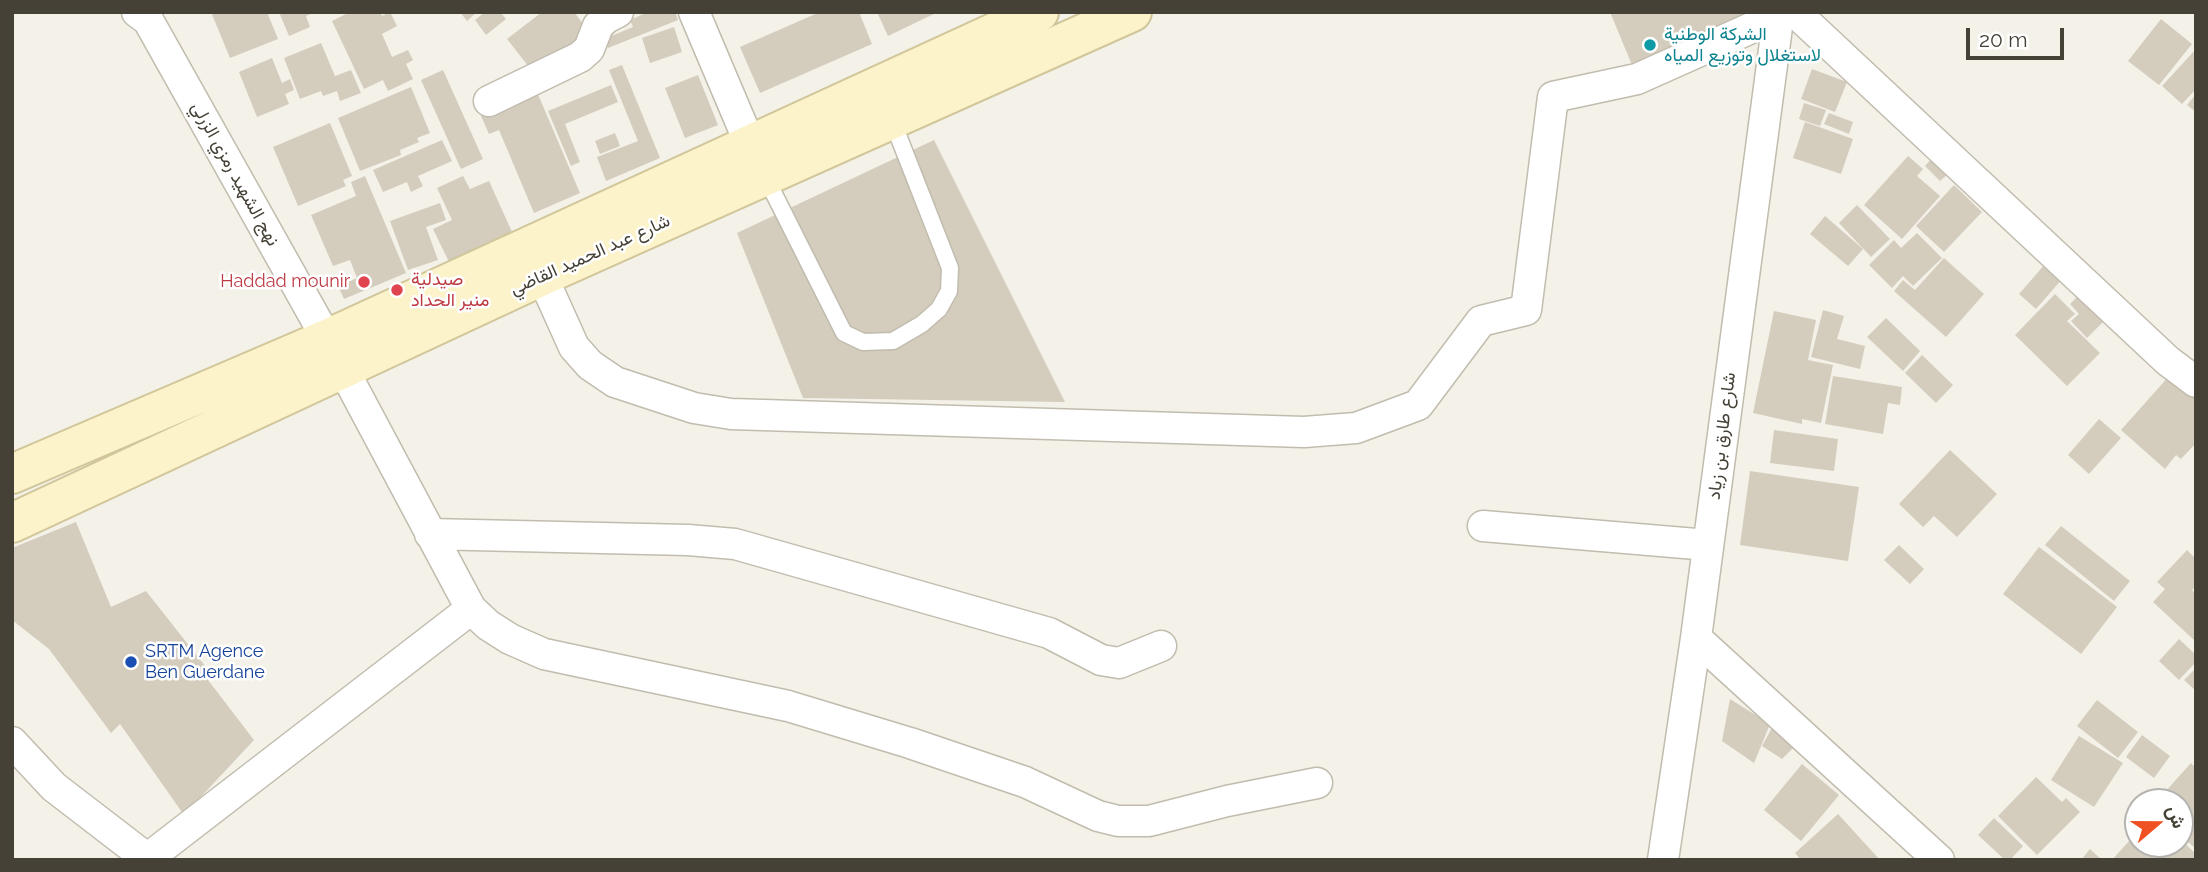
<!DOCTYPE html>
<meta charset="utf-8">
<style>
body{margin:0}
#map{position:relative;width:2208px;height:872px;overflow:hidden;background:#f3f1e8;font-family:Raleway,Vazirmatn,sans-serif}
canvas{display:block}
.frame{position:absolute;inset:0;border:14px solid #464137;pointer-events:none}
.north{position:absolute;left:2124px;top:788px;width:70px;height:70px;box-sizing:border-box;background:#fff;border:2px solid #b5b3af;border-radius:50%;rotate:70deg;font-size:19px;font-weight:700;line-height:28px;text-align:center;color:#464137}
.north::after{content:'';display:block;margin:auto;width:24px;height:32px;background:#ef5123;clip-path:polygon(50% 0,100% 100%,50% 72%,0 100%)}
.scale{position:absolute;left:1966px;top:28px;width:98px;height:32px;box-sizing:border-box;border:4px solid #464137;border-top:0;padding-left:9px;font-size:21px;line-height:24px;white-space:nowrap;color:#464137;-webkit-text-stroke:5px #fff;paint-order:stroke}
</style>
<div id="map">
<canvas width="2208" height="872"></canvas>
<div class="frame"></div>
<div class="north">ش</div>
<div class="scale">20 m</div>
</div>
<script>
const c = document.querySelector('canvas').getContext('2d');
c.lineJoin = 'round';
function fill(path, color) { c.fillStyle = color; c.fill(path, 'evenodd'); }
const poly = rows => new Path2D(rows.map(r => 'M' + r).join(''));
function trace(path, color, width, dash) { c.strokeStyle = color; c.lineWidth = width; c.lineCap = dash ? 'butt' : 'round'; c.setLineDash(dash || []); c.stroke(path); }
function label(font, color, halo, rows, align = 'center') {
  c.font = font + ' Raleway,Vazirmatn,sans-serif'; c.lineWidth = 5; c.setLineDash([]); c.textBaseline = 'middle'; c.strokeStyle = halo; c.fillStyle = color; for (const [text, x, y, turn = 0] of rows) {
    c.save(); c.translate(x, y); c.rotate((+turn || 0) * Math.PI / 180); c.textAlign = isNaN(turn) ? turn : align; if (halo) c.strokeText(text, 0, 0); c.fillText(text, 0, 0); c.restore();
  }
}
const building = poly([
 [211,12,267,12,278,39,230,58],
 [279,12,315,12,306,16,310,27,289,36],
 [350,12,380,12,382,16,390,12,397,26,382,34,392,57,408,50,413,60,406,64,413,79,388,91,383,80,364,89,332,21],
 [460,12,477,12,467,21],
 [485,12,500,12,506,19,486,35,475,20],
 [542,12,574,12,591,34,536,76,507,39],
 [648,12,675,12,678,20,608,48,604,39,633,27,630,20],
 [820,12,859,12,872,44,760,93,740,47],
 [877,12,938,12,888,36],
 [1610,12,1753,12,1632,65],
 [2161,19,2192,44,2159,85,2128,61],
 [674,27,682,52,650,63,642,38],
 [321,43,335,76,351,70,361,93,340,101,337,91,323,96,321,91,300,99,284,58],
 [2196,49,2196,89,2182,104,2162,86],
 [272,58,282,83,290,79,294,90,285,94,289,104,257,117,239,72],
 [622,65,660,158,606,181,597,157,638,141,609,70],
 [1812,69,1847,82,1835,112,1801,99],
 [443,70,483,159,461,169,421,80],
 [698,75,718,125,685,138,665,88],
 [611,85,618,102,565,124,580,162,571,166,548,111],
 [411,87,430,133,417,138,419,142,400,150,401,155,360,171,338,118],
 [537,92,580,193,534,213,499,130,489,134,481,116],
 [2196,94,2196,112,2187,105],
 [1804,103,1826,110,1820,126,1799,119],
 [1829,113,1853,122,1849,134,1824,124],
 [1805,122,1853,139,1841,174,1793,158],
 [330,123,352,176,343,180,346,186,298,206,273,147],
 [615,133,620,146,600,154,595,141],
 [442,140,452,161,418,176,423,186,411,192,407,182,383,192,373,170],
 [934,140,1065,402,803,398,737,233],
 [1908,156,1923,169,1917,176,1940,196,1902,239,1864,205],
 [1932,158,1948,174,1940,181,1925,166],
 [365,176,406,273,344,299,338,286,357,278,350,260,333,266,311,215,356,196,351,182],
 [463,176,470,189,489,181,512,232,449,262,433,229,452,220,437,188],
 [1954,185,1982,212,1944,252,1916,226],
 [440,203,446,220,426,227,438,260,408,270,390,221],
 [1857,205,1890,239,1871,257,1839,223],
 [1825,216,1863,249,1848,266,1810,234],
 [1917,233,1942,258,1913,286,1903,276,1892,288,1869,265,1894,240,1901,248],
 [1944,258,1984,294,1946,337,1894,291,1903,280,1915,290],
 [2046,263,2063,278,2036,309,2019,294],
 [2055,294,2075,314,2067,321,2100,353,2067,386,2015,335],
 [2079,295,2104,321,2087,338,2071,321,2079,314,2070,304],
 [1823,310,1844,316,1837,339,1865,346,1860,369,1811,357],
 [1774,311,1816,320,1808,360,1833,365,1821,423,1802,419,1802,424,1753,413],
 [1886,318,1920,351,1903,371,1867,337],
 [1922,355,1953,385,1936,403,1905,373],
 [2170,375,2196,398,2196,443,2181,459,2176,455,2165,469,2121,430],
 [1833,376,1902,387,1900,405,1888,403,1883,434,1825,424],
 [2099,419,2121,438,2089,474,2068,455],
 [1774,430,1838,439,1834,471,1770,463],
 [1950,450,1997,494,1957,537,1934,516,1923,527,1899,504],
 [1750,471,1859,487,1848,561,1740,545],
 [76,522,111,607,146,591,213,676,208,680,254,740,184,815,120,724,111,733,49,649,12,620,12,548],
 [2061,526,2130,581,2114,601,2045,545],
 [1899,545,1924,569,1910,584,1884,560],
 [2039,547,2117,607,2081,654,2003,594],
 [2187,550,2196,559,2196,586,2192,590,2196,594,2196,642,2153,602,2165,589,2157,582],
 [2179,639,2196,655,2196,662,2179,680,2159,661],
 [2196,668,2196,691,2184,680],
 [1730,699,1770,724,1754,763,1722,741],
 [2097,700,2138,732,2118,758,2077,726],
 [1774,724,1796,745,1782,759,1762,746],
 [2142,735,2170,756,2154,778,2126,757],
 [2079,736,2123,763,2094,807,2051,780],
 [2191,763,2196,768,2196,849,2180,835,2180,802,2156,802],
 [1802,764,1839,795,1801,841,1764,810],
 [2036,777,2062,802,2066,798,2080,812,2037,855,1998,816],
 [1838,814,1880,860,1801,860,1795,853],
 [1994,818,2023,846,2010,860,2005,860,1978,835],
 [2138,831,2138,844,2180,844,2180,839,2196,854,2196,860,2112,860],
 [2090,849,2102,860,2081,860]
]);
const service = poly([
 [765,176,844,333,863,342,893,341,922,324,939,309,949,291,950,268,892,120]
]);
const minor = poly([
 [137,12,148,20,327,339,471,609,488,625,510,639,544,654,788,706,910,743,1025,782,1098,816,1118,821,1149,821,1227,801,1317,783],
 [694,12,758,163],
 [1795,12,2168,361,2196,382],
 [489,101,580,57,589,49,598,26,606,18,618,12],
 [542,276,574,347,590,365,615,382,694,408,731,414,1304,432,1356,428,1418,405,1481,321,1526,310,1553,97,1637,79,1778,16],
 [1483,526,1708,545],
 [430,534,688,540,735,544,1049,633,1101,660,1119,663,1161,646],
 [1696,638,1939,860],
 [12,742,54,787,149,860],
 [147,859,471,609],
 [1663,860,1696,638,1779,12]
]);
const secondary = poly([
 [12,474,327,339,1039,12],
 [12,523,542,276,1132,12]
]);
const markers = [
 [1650,45,7,"#0f9aa8"],
 [364,282,7,"#e0444e"],
 [397,290,7,"#e0444e"],
 [131,662,7,"#1a4fb4"]
];
const cultureNames = [
 ["الشركة الوطنية",1664,35],
 ["لاستغلال وتوزيع المياه",1664,56]
];
const streetNames = [
 ["نهج الشهيد رمزي الزرلي",235,174,61],
 ["شارع عبد الحميد القاضي",590,255,-24],
 ["شارع طارق بن زياد",1722,436,-83]
];
const healthNames = [
 ["صيدلية",411,280],
 ["منير الحداد",411,301],
 ["Haddad mounir",350,282,"right"]
];
const transitNames = [
 ["SRTM Agence",145,652],
 ["Ben Guerdane",145,673]
];
fill(building, '#d4cdbe');
trace(service, '#c1bcae', 19);
trace(minor, '#c1bcae', 33);
trace(secondary, '#d1c69a', 42);
trace(service, '#fff', 16);
trace(minor, '#fff', 30);
trace(secondary, '#fcf3ca', 38);
for (const [x, y, r, color] of markers) { const dot = new Path2D(); dot.arc(x, y, r, 0, 2 * Math.PI); c.fillStyle = color; c.fill(dot); trace(dot, '#fff', 2.5); }
label('18px', '#0d838f', '#fff', cultureNames, 'left');
label('18px', '#464137', '#fff', streetNames);
label('18px', '#be3a42', '#fff', healthNames, 'left');
label('18px', '#164399', '#fff', transitNames, 'left');
</script>
